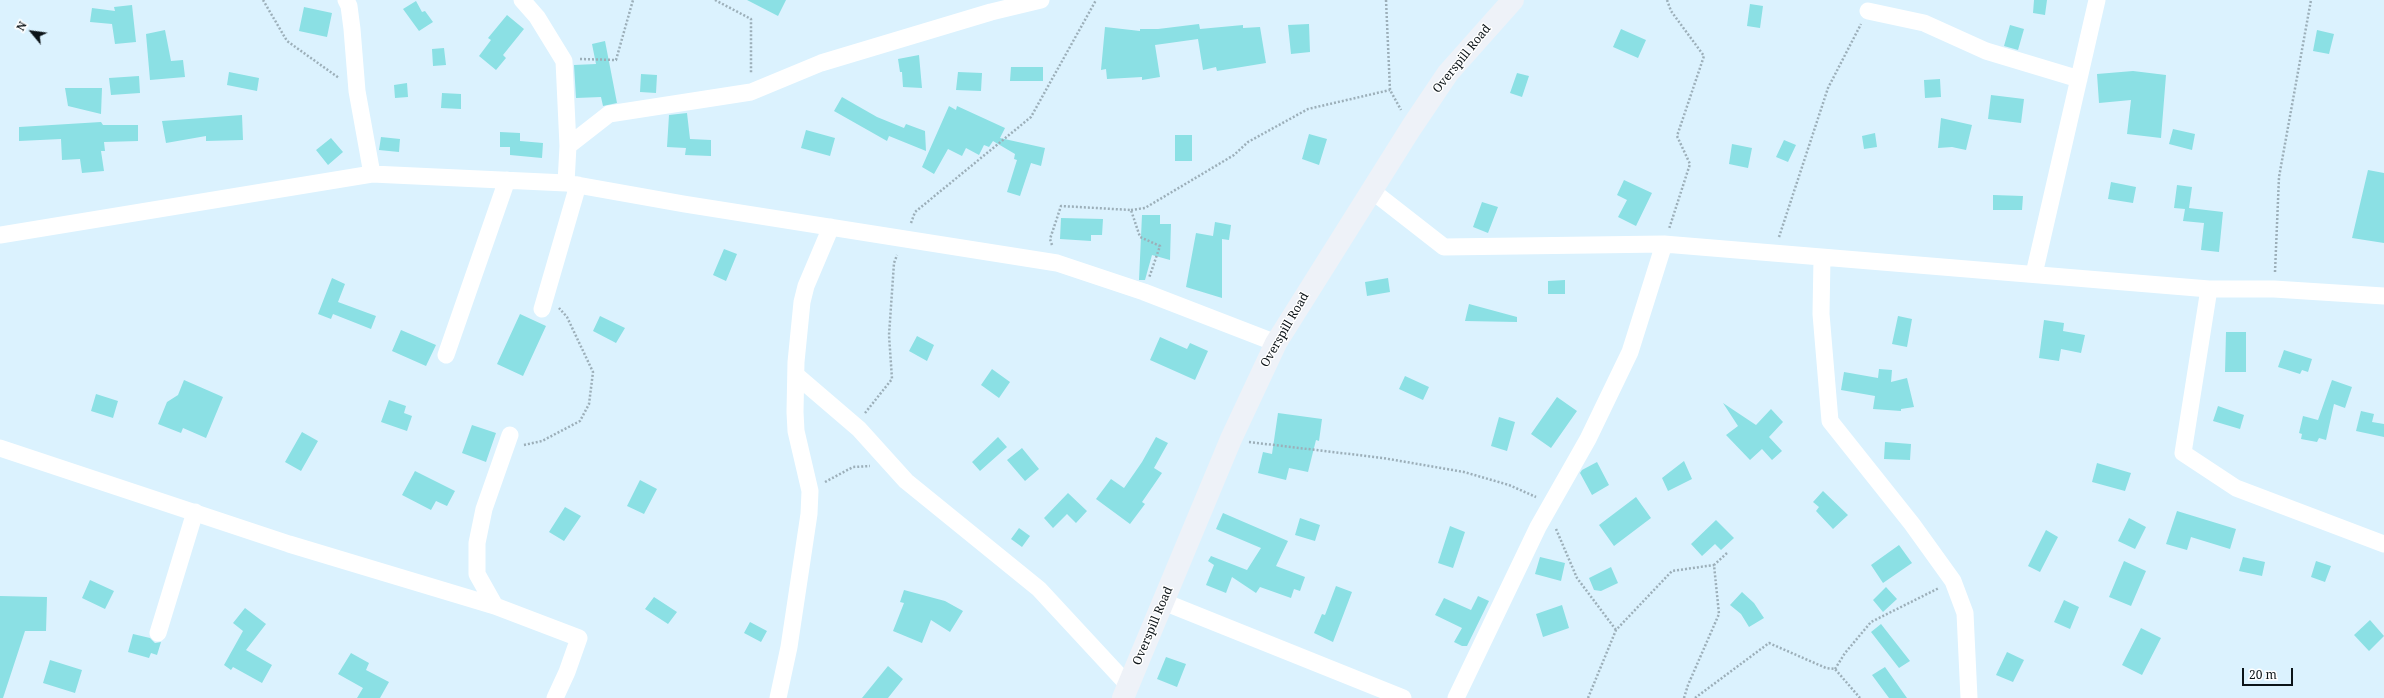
<!DOCTYPE html>
<style>
body{margin:0}
#map{position:relative;width:2384px;height:698px;overflow:hidden;background:#dbf2fe;font-family:"Noto Serif",serif}
canvas{display:block}
.north{position:absolute;left:12px;top:12px;width:40px;height:40px;-webkit-text-stroke:3px #fff;paint-order:stroke;rotate:299deg;font-size:11px;font-weight:700;line-height:16px;text-align:center;color:#0c1418}
.north::after{content:'';display:block;margin:auto;width:14px;height:18px;background:#0c1418;clip-path:polygon(50% 0,100% 100%,50% 72%,0 100%)}
.scale{position:absolute;left:2242px;top:668px;width:51px;height:18px;box-sizing:border-box;border:2px solid #0c1418;border-top:0;padding-left:5px;font-size:12px;line-height:14px;white-space:nowrap;color:#0c1418;-webkit-text-stroke:3px #fff;paint-order:stroke}
</style>
<div id="map">
<canvas width="2384" height="698"></canvas>
<div class="north">N</div>
<div class="scale">20 m</div>
</div>
<script>
const c = document.querySelector('canvas').getContext('2d');
c.lineJoin = 'round';
function fill(path, color) { c.fillStyle = color; c.fill(path, 'evenodd'); }
const poly = rows => new Path2D(rows.map(r => 'M' + r).join(''));
function trace(path, color, width, dash) { c.strokeStyle = color; c.lineWidth = width; c.lineCap = dash ? 'butt' : 'round'; c.setLineDash(dash || []); c.stroke(path); }
function label(font, color, halo, rows, align = 'center') {
  c.font = font + ' "Noto Serif",serif'; c.lineWidth = 3; c.setLineDash([]); c.textBaseline = 'middle'; c.strokeStyle = halo; c.fillStyle = color; for (const [text, x, y, turn = 0] of rows) {
    c.save(); c.translate(x, y); c.rotate((+turn || 0) * Math.PI / 180); c.textAlign = isNaN(turn) ? turn : align; if (halo) c.strokeText(text, 0, 0); c.fillText(text, 0, 0); c.restore();
  }
}
const building = poly([
 [747,0,786,0,778,16],
 [2034,0,2047,0,2045,15,2033,13],
 [416,1,422,12,425,11,433,22,419,31,403,9],
 [1750,4,1763,6,1760,28,1747,26],
 [132,5,136,42,115,44,112,24,90,22,92,8,115,11,114,7],
 [304,7,332,13,327,37,299,31],
 [507,15,524,29,503,55,506,58,496,70,479,56,491,40,488,38],
 [1199,24,1200,29,1243,25,1243,28,1260,27,1266,63,1217,71,1216,67,1203,70,1198,39,1155,45,1160,77,1142,80,1142,77,1107,79,1106,69,1101,70,1105,27,1140,31,1140,29,1158,29],
 [1309,24,1310,52,1291,54,1288,25],
 [2010,25,2024,29,2018,50,2004,46],
 [1621,29,1646,40,1638,58,1613,47],
 [165,30,171,61,183,60,185,77,150,80,146,34],
 [2317,30,2334,34,2329,54,2313,51],
 [605,41,617,103,603,106,601,97,576,98,574,65,596,64,592,44],
 [444,48,446,65,433,66,432,49],
 [919,55,922,88,903,87,902,72,900,72,898,59],
 [1011,67,1043,67,1043,81,1010,81],
 [2133,71,2166,75,2161,138,2127,134,2131,100,2099,103,2097,74],
 [229,72,259,78,257,91,227,85],
 [958,72,982,73,981,91,956,90],
 [1517,73,1529,76,1522,97,1510,93],
 [641,74,657,75,656,93,640,92],
 [139,76,140,93,111,95,109,78],
 [1940,79,1941,97,1925,98,1924,80],
 [407,83,408,97,395,98,394,85],
 [65,88,102,88,101,114,68,106],
 [442,93,461,94,461,109,441,108],
 [1991,95,2024,99,2021,123,1988,119],
 [842,97,877,117,904,128,906,124,925,131,926,151,889,136,887,141,834,111],
 [949,106,956,110,957,106,1005,128,1000,138,1045,148,1041,166,1031,163,1020,196,1007,192,1017,160,1014,159,1015,154,993,141,989,147,984,145,979,155,966,148,962,156,948,149,934,174,922,167],
 [687,113,690,139,711,140,711,156,685,155,686,148,667,147,669,115],
 [242,115,243,140,206,141,206,136,166,143,162,121],
 [1941,118,1972,125,1966,150,1952,147,1938,148],
 [101,122,103,125,138,125,138,141,104,142,105,151,101,151,104,171,82,173,80,159,62,160,61,139,19,141,19,127],
 [2173,129,2195,134,2192,150,2169,144],
 [806,130,835,138,830,156,801,148],
 [500,132,520,133,520,141,543,143,542,158,510,155,510,147,500,147],
 [1875,133,1877,147,1864,149,1862,136],
 [1309,134,1327,139,1319,165,1302,159],
 [1175,135,1192,135,1192,161,1175,161],
 [381,137,400,139,399,152,379,150],
 [331,138,343,152,328,165,316,150],
 [1784,140,1796,145,1788,162,1776,157],
 [1732,144,1752,148,1748,168,1729,164],
 [2368,170,2384,173,2384,243,2352,238],
 [1624,180,1652,193,1636,226,1618,217,1627,200,1617,195],
 [2111,182,2136,187,2133,203,2108,199],
 [2177,185,2192,187,2189,208,2223,212,2219,252,2201,250,2204,223,2183,221,2185,209,2174,208],
 [1993,195,2023,196,2022,210,1993,210],
 [1482,202,1498,207,1488,233,1473,227],
 [1142,215,1160,215,1160,224,1171,224,1170,260,1152,255,1145,280,1139,280],
 [1061,218,1103,219,1102,235,1091,235,1091,241,1060,239],
 [1215,222,1231,225,1229,240,1222,239,1222,298,1186,287,1196,233,1213,236],
 [724,249,737,254,726,281,713,275],
 [332,278,345,284,338,302,376,316,371,329,333,314,331,319,318,314],
 [1388,278,1390,292,1367,296,1365,282],
 [1565,280,1565,294,1548,294,1548,281],
 [1469,304,1517,317,1517,322,1465,321],
 [520,314,546,326,523,376,497,364],
 [600,316,625,328,616,343,593,331],
 [1898,316,1912,319,1907,347,1892,344],
 [2044,320,2064,323,2063,331,2085,335,2081,353,2061,349,2059,361,2039,358],
 [401,330,436,345,426,366,392,351],
 [2226,332,2246,332,2246,372,2225,372],
 [917,336,934,345,927,361,909,351],
 [1160,337,1187,349,1190,343,1208,351,1195,380,1150,360],
 [2284,350,2312,359,2308,372,2302,370,2300,374,2278,367],
 [992,369,1010,382,999,398,981,385],
 [1879,369,1892,370,1891,382,1907,378,1914,407,1901,409,1901,411,1873,409,1875,396,1841,390,1844,372,1878,378],
 [1405,376,1429,387,1423,400,1399,389],
 [184,380,223,397,206,438,183,428,181,433,158,424,167,402,178,395],
 [2332,380,2352,387,2345,408,2334,404,2326,440,2319,438,2317,442,2301,439,2302,434,2299,433,2303,416,2318,420],
 [96,394,118,401,113,418,91,411],
 [1557,397,1577,411,1551,448,1531,434],
 [389,400,406,406,404,413,412,416,407,431,381,422],
 [1723,403,1756,425,1771,409,1783,422,1769,437,1782,451,1772,460,1762,449,1750,460,1726,435,1738,426],
 [2218,406,2244,415,2240,429,2213,421],
 [2361,411,2374,414,2372,422,2384,424,2384,437,2356,431],
 [1278,413,1322,419,1319,441,1316,440,1308,472,1289,468,1286,480,1258,473,1263,452,1272,454],
 [1499,417,1515,422,1507,451,1491,446],
 [472,425,496,433,486,462,462,453],
 [302,432,318,441,301,471,285,462],
 [998,437,1007,447,980,471,972,462],
 [1156,437,1168,443,1154,468,1162,473,1142,502,1145,504,1130,524,1096,499,1111,479,1124,488,1142,462],
 [1885,442,1911,444,1910,460,1884,459],
 [1022,448,1039,469,1025,481,1007,460],
 [1684,461,1692,479,1668,491,1662,478],
 [1597,462,1609,485,1592,495,1580,473,1582,470],
 [2097,463,2131,473,2125,491,2092,482],
 [415,471,455,491,447,506,436,501,431,510,402,495],
 [640,480,657,489,644,514,627,506],
 [1823,491,1848,515,1833,529,1816,511,1819,507,1813,502],
 [1068,493,1087,511,1076,523,1067,514,1053,528,1044,518],
 [1636,497,1651,518,1614,546,1599,525],
 [565,507,581,516,564,541,549,532],
 [2177,511,2236,529,2230,549,2191,537,2187,550,2166,544],
 [1223,513,1288,541,1276,566,1305,577,1300,591,1294,589,1291,598,1260,587,1256,593,1232,577,1226,593,1206,585,1214,565,1208,561,1211,556,1247,570,1261,548,1216,529],
 [1300,518,1320,525,1315,541,1295,535],
 [2129,518,2146,527,2135,549,2118,541],
 [1716,520,1734,538,1721,550,1715,544,1702,556,1691,544],
 [1450,526,1465,532,1453,568,1438,563],
 [1019,528,1030,536,1022,547,1011,539],
 [2046,530,2058,537,2040,572,2028,566],
 [1899,545,1912,563,1883,583,1871,565],
 [1540,557,1565,563,1561,581,1535,574],
 [2243,557,2265,562,2262,576,2239,571],
 [2124,561,2146,571,2131,606,2109,597],
 [2316,561,2331,566,2325,582,2311,577],
 [1611,567,1618,583,1601,591,1594,590,1589,578],
 [90,580,114,591,105,609,82,598],
 [1336,586,1352,592,1333,642,1314,633,1322,614,1325,615],
 [1886,587,1897,599,1883,612,1873,600],
 [904,590,945,601,963,611,950,632,931,620,922,643,893,631,904,603,900,602],
 [1742,592,1754,603,1764,618,1749,627,1741,614,1730,605],
 [0,596,47,597,46,631,25,631,3,698,0,698],
 [1478,596,1489,601,1467,646,1462,646,1454,642,1462,628,1435,615,1444,598,1471,610],
 [654,597,677,612,668,624,645,609],
 [2064,600,2079,607,2070,629,2054,622],
 [1562,605,1569,628,1543,637,1536,614],
 [245,608,266,624,246,650,272,665,262,683,233,667,231,670,224,665,243,631,233,623],
 [2370,620,2384,636,2369,651,2354,635],
 [750,622,767,631,761,642,744,633],
 [1881,624,1910,661,1899,668,1871,632],
 [2141,628,2161,638,2142,675,2122,665],
 [133,634,150,638,155,643,161,642,157,655,151,653,149,658,128,652],
 [2007,652,2024,660,2013,682,1996,675],
 [351,653,369,663,366,670,389,682,380,698,357,698,363,688,338,674],
 [1166,657,1186,664,1177,687,1157,679],
 [50,660,82,670,75,693,43,683],
 [888,666,903,679,888,698,862,698],
 [1885,667,1907,698,1889,698,1872,675]
]);
const path = poly([
 [263,0,287,41,339,78],
 [715,0,751,19,751,74],
 [1386,0,1390,90,1401,110],
 [1667,0,1671,11,1704,56,1677,136,1690,164,1669,229],
 [580,59,616,60,633,0],
 [1131,210,1145,208,1234,155,1248,142,1308,109,1390,90],
 [911,223,915,212,1031,117,1096,0],
 [1779,237,1828,88,1861,24],
 [1052,245,1050,239,1061,206,1131,210,1140,237,1160,246,1149,278],
 [2275,272,2279,177,2311,0],
 [865,413,892,379,889,335,894,263,897,255],
 [1249,442,1383,458,1464,472,1509,485,1536,497],
 [524,445,542,441,580,421,589,404,593,372,567,317,559,308],
 [825,482,853,467,870,466],
 [1556,529,1577,578,1616,630],
 [1835,669,1845,653,1871,622,1939,588],
 [1588,698,1616,630,1672,571,1714,565],
 [1684,698,1688,685,1719,614,1714,565,1727,553],
 [1695,698,1769,643,1826,668,1835,669,1860,698]
]);
const street = poly([
 [346,0,349,6,352,29,357,91,372,174],
 [522,0,537,17,564,61,568,146],
 [1868,11,1924,23,1986,51,2079,79],
 [566,183,568,146,609,114,751,92,821,63,991,12,1041,0],
 [1371,190,1444,247,1664,244,2209,289,2274,289,2384,296],
 [0,235,372,174,566,183,684,204,1057,263,1144,292,1276,343],
 [1822,258,1821,314,1830,421,1912,524,1953,581,1965,613,1969,698],
 [2034,274,2097,0],
 [2209,289,2183,453,2236,488,2384,544],
 [542,309,578,185],
 [446,355,507,180],
 [796,375,859,429,906,481,1039,589,1128,685],
 [0,448,289,544,495,606,579,638,567,672,555,698],
 [1164,602,1403,698],
 [495,606,477,574,477,543,484,509,510,435],
 [158,633,195,512],
 [778,698,789,647,809,514,810,491,796,431,795,412,796,362,802,302,806,286,831,227],
 [1456,698,1538,527,1588,439,1630,352,1664,244]
]);
const secondary = poly([
 [1123,698,1231,439,1276,343,1411,128,1448,73,1513,0]
]);
const streetNames = [
 ["Overspill Road",1462,59,-51],
 ["Overspill Road",1285,330,-60],
 ["Overspill Road",1153,626,-67]
];
fill(building, '#8be0e4');
trace(path, '#9cafb9', 2.5, [2, 2]);
trace(street, '#fff', 17);
trace(secondary, '#eef2f8', 22);
label('12px', '#0c1418', '#fff', streetNames);
</script>
